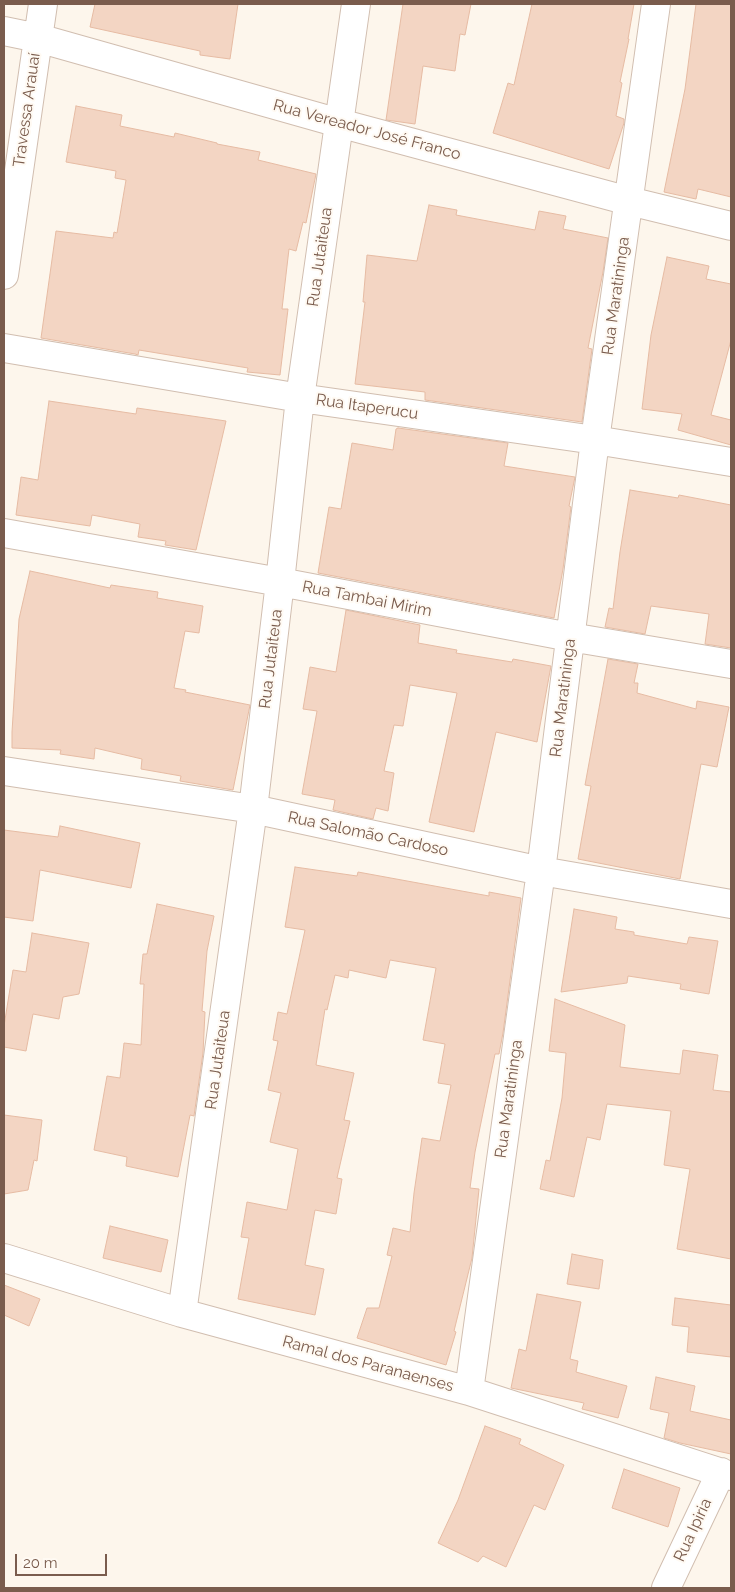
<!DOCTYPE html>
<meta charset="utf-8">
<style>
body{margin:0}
#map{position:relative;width:735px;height:1592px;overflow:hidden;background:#fdf6ec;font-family:Raleway,sans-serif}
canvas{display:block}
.frame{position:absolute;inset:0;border:5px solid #7a5c4d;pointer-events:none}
.scale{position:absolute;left:15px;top:1554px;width:92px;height:22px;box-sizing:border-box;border:2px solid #7a5c4d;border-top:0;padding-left:6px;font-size:15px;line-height:18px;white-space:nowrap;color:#7a5c4d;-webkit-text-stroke:4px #fffaf3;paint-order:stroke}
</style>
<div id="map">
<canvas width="735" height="1592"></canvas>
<div class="frame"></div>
<div class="scale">20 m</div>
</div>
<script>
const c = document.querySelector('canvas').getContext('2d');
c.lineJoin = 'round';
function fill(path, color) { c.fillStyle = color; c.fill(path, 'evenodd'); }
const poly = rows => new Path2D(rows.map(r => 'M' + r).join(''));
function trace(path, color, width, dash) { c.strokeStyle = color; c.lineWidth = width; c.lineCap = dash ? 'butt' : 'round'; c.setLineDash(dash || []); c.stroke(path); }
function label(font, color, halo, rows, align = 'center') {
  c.font = font + ' Raleway,sans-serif'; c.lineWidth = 4; c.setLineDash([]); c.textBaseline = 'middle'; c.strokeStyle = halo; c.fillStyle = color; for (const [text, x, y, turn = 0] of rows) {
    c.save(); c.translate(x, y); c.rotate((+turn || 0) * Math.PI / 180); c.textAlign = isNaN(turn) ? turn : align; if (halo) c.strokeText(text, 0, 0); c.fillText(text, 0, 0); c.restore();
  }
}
const building = poly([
 [95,4,238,4,230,59,200,55,200,51,90,27,95,4],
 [403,4,471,4,465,35,460,34,455,71,423,66,415,124,386,120,403,4],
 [532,4,634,4,628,39,629,39,620,82,622,83,616,116,624,119,624,123,609,169,493,133,508,83,514,85,532,4],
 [696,4,731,4,731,197,698,189,696,199,664,192,685,89,696,4],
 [76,106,122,115,120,126,174,137,175,133,217,143,217,144,260,152,258,160,316,174,306,223,303,222,296,251,289,249,282,309,288,309,280,375,247,372,248,368,139,350,138,355,135,354,41,338,56,231,113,238,114,232,117,233,126,180,115,178,116,171,66,162,76,106],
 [429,205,457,210,456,215,535,230,539,211,566,216,563,229,608,238,603,272,588,348,592,349,582,422,425,400,425,392,355,384,365,302,363,302,367,255,417,261,429,205],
 [667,257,709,266,706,279,731,284,731,340,711,415,731,420,731,445,678,430,682,414,642,409,651,335,667,257],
 [49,401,136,414,137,408,226,421,196,550,165,545,166,541,138,537,140,524,92,515,90,526,16,515,21,477,38,480,49,401],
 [398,428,508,443,504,466,575,477,569,506,571,507,563,569,554,618,318,573,329,507,341,509,352,443,393,450,396,429,398,428],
 [630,490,678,498,679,495,731,505,731,648,705,644,709,614,651,606,645,634,605,627,609,608,613,609,620,552,630,490],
 [30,571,110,588,111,585,158,592,157,598,203,606,199,633,185,631,174,688,186,690,185,692,250,705,233,790,180,781,181,776,141,769,142,759,95,748,94,759,60,754,61,750,12,748,12,732,19,619,30,571],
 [346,610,420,625,418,643,457,650,456,653,512,662,513,659,551,666,537,742,496,732,474,832,429,822,457,693,410,685,403,726,394,725,384,771,394,773,388,811,376,808,373,819,333,810,335,800,302,794,317,711,303,709,310,667,336,672,346,610],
 [608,659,638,664,634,683,638,683,637,693,696,709,697,701,729,707,717,767,701,764,680,879,578,859,591,786,585,785,608,659],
 [60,826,140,843,131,888,40,870,33,921,4,917,4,830,58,837,60,826],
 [295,867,357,876,358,872,489,896,489,892,521,898,503,1033,499,1054,495,1054,475,1152,470,1188,479,1189,472,1258,454,1331,456,1332,446,1365,357,1338,367,1308,379,1308,392,1256,387,1255,393,1228,410,1232,414,1193,422,1138,440,1141,451,1085,438,1083,445,1044,423,1040,436,968,390,960,386,978,349,970,348,978,335,975,327,1010,325,1009,316,1065,354,1073,344,1120,350,1121,337,1178,342,1179,336,1214,315,1210,305,1265,324,1269,315,1315,238,1299,249,1238,241,1237,247,1202,287,1210,298,1149,270,1142,281,1093,268,1090,278,1041,273,1040,278,1012,287,1014,305,930,285,927,295,867],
 [157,904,214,916,207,951,202,1011,205,1012,203,1053,194,1116,190,1115,178,1177,126,1166,127,1157,94,1150,107,1076,120,1078,124,1043,141,1045,144,984,140,984,143,954,147,954,157,904],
 [574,909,617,917,615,929,634,932,634,935,687,944,689,937,718,941,709,994,680,989,681,984,628,976,627,983,561,992,574,909],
 [32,933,89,943,79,994,63,997,59,1019,33,1014,26,1051,4,1047,4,1026,13,970,26,972,32,933],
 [555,999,625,1025,620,1067,680,1074,683,1050,718,1055,713,1090,731,1092,731,1259,677,1249,690,1169,664,1165,671,1111,607,1104,600,1140,587,1137,574,1197,540,1189,546,1160,550,1161,562,1098,566,1053,549,1051,555,999],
 [4,1115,42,1120,37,1161,34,1160,28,1190,4,1194,4,1115],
 [110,1226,168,1240,161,1272,103,1258,110,1226],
 [572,1254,603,1260,599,1289,567,1284,572,1254],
 [4,1285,40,1299,29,1326,4,1315,4,1285],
 [537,1294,581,1302,570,1359,578,1361,576,1372,627,1386,618,1418,582,1409,584,1403,511,1388,519,1349,526,1351,537,1294],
 [675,1298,731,1305,731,1357,687,1352,689,1327,672,1325,675,1298],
 [656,1377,695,1386,690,1411,731,1420,731,1454,680,1443,664,1438,669,1413,650,1409,656,1377],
 [485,1426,521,1439,519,1444,564,1465,545,1510,534,1505,506,1567,483,1556,478,1562,438,1543,458,1500,485,1426],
 [624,1469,680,1488,668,1527,612,1508,624,1469]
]);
const minor = poly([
 [4,31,38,38,339,123,629,201,731,226],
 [4,275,43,4],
 [4,348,300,398,595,440,731,462],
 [4,533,280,582,570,637,731,664],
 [4,771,253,809,541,871,731,904],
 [4,1258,182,1313,469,1391,731,1476],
 [182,1313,253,809,280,582,300,398,356,4],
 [469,1391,541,871,595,440,656,4],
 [666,1588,721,1472]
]);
const streetNames = [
 ["Travessa Arauaí",27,110,-82],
 ["Rua Vereador José Franco",367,130,15],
 ["Rua Jutaiteua",320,257,-82],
 ["Rua Maratininga",616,296,-82],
 ["Rua Itaperucu",367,407,8],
 ["Rua Tambai Mirim",367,599,11],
 ["Rua Jutaiteua",271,659,-83],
 ["Rua Maratininga",563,698,-83],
 ["Rua Salomão Cardoso",368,834,12],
 ["Rua Jutaiteua",218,1060,-82],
 ["Rua Maratininga",509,1099,-82],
 ["Ramal dos Paranaenses",368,1364,15],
 ["Rua Ipiria",693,1530,-65]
];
fill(building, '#f3d5c3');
trace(building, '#e6bba3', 1);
trace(minor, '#d1beb0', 30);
trace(minor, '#fff', 28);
label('16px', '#7a5c4d', '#fffaf3', streetNames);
</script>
